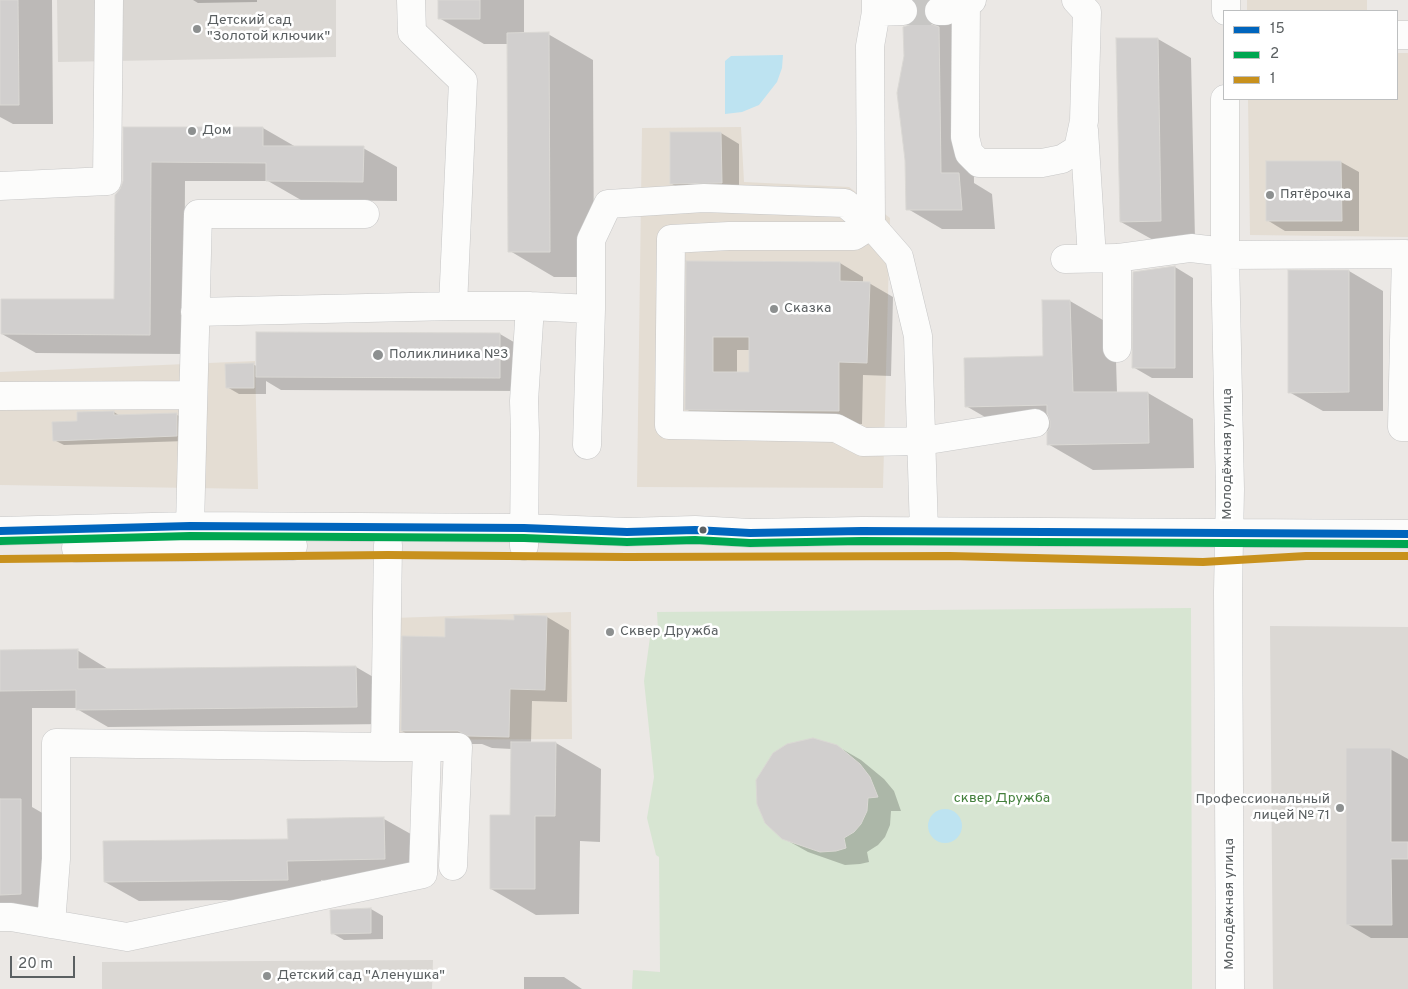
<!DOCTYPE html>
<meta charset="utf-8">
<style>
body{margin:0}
#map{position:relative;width:1408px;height:989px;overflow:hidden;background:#ebe8e5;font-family:Overpass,sans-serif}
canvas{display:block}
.legend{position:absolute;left:1223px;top:10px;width:175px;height:90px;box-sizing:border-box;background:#fff;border:1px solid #bdbfc0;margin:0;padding:6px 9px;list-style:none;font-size:15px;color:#5b6062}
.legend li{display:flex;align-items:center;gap:10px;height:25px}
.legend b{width:25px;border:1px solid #bdbfc0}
.scale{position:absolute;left:10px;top:956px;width:65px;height:22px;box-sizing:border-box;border:2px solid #5b6062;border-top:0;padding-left:6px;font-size:15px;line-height:18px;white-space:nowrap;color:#5b6062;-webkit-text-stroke:4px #fff;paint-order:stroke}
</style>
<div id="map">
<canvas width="1408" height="989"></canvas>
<ul class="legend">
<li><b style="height:6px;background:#0065bd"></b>15</li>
<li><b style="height:6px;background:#00a651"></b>2</li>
<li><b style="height:6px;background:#c8911d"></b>1</li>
</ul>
<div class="scale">20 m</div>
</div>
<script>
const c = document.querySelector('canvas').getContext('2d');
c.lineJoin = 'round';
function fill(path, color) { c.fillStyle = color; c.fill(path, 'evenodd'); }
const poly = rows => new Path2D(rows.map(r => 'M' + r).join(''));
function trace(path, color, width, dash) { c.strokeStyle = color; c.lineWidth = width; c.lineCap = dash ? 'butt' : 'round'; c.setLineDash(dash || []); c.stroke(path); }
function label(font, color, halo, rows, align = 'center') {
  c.font = font + ' Overpass,sans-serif'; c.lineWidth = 5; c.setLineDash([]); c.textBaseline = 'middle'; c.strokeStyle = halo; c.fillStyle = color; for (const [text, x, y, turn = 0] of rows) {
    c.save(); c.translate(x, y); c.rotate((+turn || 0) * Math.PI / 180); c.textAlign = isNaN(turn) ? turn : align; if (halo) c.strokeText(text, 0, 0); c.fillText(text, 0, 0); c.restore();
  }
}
const commercial = poly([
 [1247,0,1367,0,1367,11,1247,11],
 [1397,53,1408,53,1408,237,1250,235,1248,99,1397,99],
 [741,127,744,182,849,187,890,218,883,488,637,487,642,128],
 [255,361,258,489,0,485,0,372],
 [571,612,572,739,391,740,393,618]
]);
const education = poly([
 [57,0,336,0,336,57,58,62],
 [1270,626,1408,627,1408,989,1273,989],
 [433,960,432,989,102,989,102,962]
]);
const green = poly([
 [1191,608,1192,989,632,989,633,970,660,972,659,857,656,855,647,818,654,777,644,681,651,630,658,630,657,612]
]);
const water = poly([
 [783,55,782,68,777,82,759,105,742,112,725,114,725,61,731,56],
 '928 826a17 17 0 1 1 34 0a17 17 0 1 1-34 0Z'
]);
const shadow = poly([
 [0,0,52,0,53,124,13,124,0,117],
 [193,0,257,0,257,2,198,3],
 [439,0,524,0,524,34,548,34,593,60,594,277,554,277,510,251,508,44,484,44,439,18],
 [913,0,972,0,974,183,992,194,995,229,942,229,908,209,912,25,918,18,920,11,917,2],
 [1158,39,1191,58,1195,240,1155,241,1121,222],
 [124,128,263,128,296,147,363,148,397,167,397,201,301,200,268,181,185,181,184,354,36,353,2,334,115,301,121,190,124,181],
 [721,133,739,144,739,193,690,194,672,184],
 [1267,162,1341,162,1359,172,1359,231,1285,231,1267,220],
 [688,262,840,263,863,277,863,283,869,283,893,297,891,376,863,375,862,424,710,423,686,409],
 [737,350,750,350,750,373,737,373],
 [1175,267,1193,278,1193,378,1152,378,1133,367,1134,273],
 [1349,271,1383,291,1383,411,1323,411,1289,392],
 [1070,301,1115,327,1117,393,1148,393,1193,419,1194,468,1093,470,1048,444,1048,431,1011,432,966,406,1044,357],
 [500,334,524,348,523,391,281,390,266,381,266,394,239,394,227,387,254,365,257,366],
 [114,412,120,416,177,415,186,420,186,441,64,445,54,440,78,422],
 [547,617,569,630,567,702,532,701,531,743,556,743,601,769,600,842,580,841,579,914,536,915,491,889,511,816,512,749,492,748,482,744,425,744,402,731,446,639,515,621],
 [77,650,108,669,356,667,387,685,387,724,108,727,77,709,77,708,32,708,32,807,51,818,52,912,0,905,0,651],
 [837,746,861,760,884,779,894,791,901,811,891,811,890,825,885,837,878,845,867,852,869,862,860,864,845,865,808,852,783,838],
 [1390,749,1408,759,1408,938,1371,938,1347,924],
 [384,819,418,838,418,878,321,880,321,899,139,901,105,882],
 [371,909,383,916,383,939,344,940,332,933,331,911],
 [524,977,564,977,582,989,524,989]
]);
const building = poly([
 [0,0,18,0,19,105,0,105,0,0],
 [438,0,480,0,480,19,438,19,438,0],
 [913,0,929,0,925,4,923,11,925,18,931,24,939,27,941,173,959,173,962,210,906,210,905,160,897,93,904,56,903,27,912,24,917,18,919,11,916,3,913,0],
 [549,32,550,252,508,252,507,33,549,32],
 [1116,38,1158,38,1161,221,1120,222,1116,38],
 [123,127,263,127,263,146,364,146,363,182,266,181,266,163,151,162,150,335,1,334,1,299,114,299,115,195,120,189,123,181,123,127],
 [670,132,721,132,722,183,670,184,670,132],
 [1266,161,1341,161,1342,221,1266,221,1266,161],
 [686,261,840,262,840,281,870,282,867,363,839,362,839,411,685,410,686,261],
 [713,337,749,337,749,372,713,372,713,337],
 [1175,266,1175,368,1132,368,1133,272,1175,266],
 [1288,270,1349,270,1349,392,1288,393,1288,270],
 [1042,300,1070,300,1073,392,1148,392,1149,443,1047,445,1047,432,1050,428,1050,421,1047,413,1047,405,965,407,964,358,1043,356,1042,300],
 [256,332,500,333,500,378,256,377,256,332],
 [254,363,254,388,226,388,225,364,254,363],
 [114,411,114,415,177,413,177,436,53,441,52,422,77,421,77,412,114,411],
 [514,615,547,616,545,690,510,689,509,737,468,736,458,731,401,731,402,636,445,637,445,618,514,620,514,615],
 [78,649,78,669,356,666,357,707,76,710,76,690,0,691,0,650,78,649],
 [813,738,837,745,860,764,870,777,878,797,868,798,867,811,861,824,854,832,844,838,846,848,836,851,820,852,782,839,765,823,757,804,756,780,773,753,787,744,813,738],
 [511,742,556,742,555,816,535,816,535,889,490,889,490,815,510,815,511,742],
 [1346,748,1391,748,1391,842,1408,842,1408,859,1391,859,1392,925,1346,925,1346,748],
 [0,799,21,799,21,894,0,895,0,799],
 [384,817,385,859,287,861,288,880,104,882,103,841,288,839,287,819,384,817],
 [371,908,371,933,331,934,330,910,371,908]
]);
const minorTunnel = poly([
 [903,11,939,11]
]);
const minor = poly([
 [411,0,412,32,463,81,453,306],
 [876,0,876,12,870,46,871,225,899,257,918,336,924,531],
 [966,1,965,137,969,153,979,163,1042,163,1062,159,1078,149,1084,121,1087,12,1076,0],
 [939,11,945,11,966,1,972,0],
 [1226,11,1226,0],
 [876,12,903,11],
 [1397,35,1408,35],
 [1225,99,1225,255,1230,489,1228,592,1230,989],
 [1084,130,1092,258],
 [0,186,107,181,109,0],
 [1225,255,1406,254,1402,427,1408,427],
 [1065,259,1117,258,1191,248,1225,252],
 [195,312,453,306,530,306,591,309,591,240,608,204,704,198,845,203,871,225,854,236,729,236,671,239,669,425,836,428,863,442,922,441,1035,423],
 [1117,348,1117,258],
 [0,396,193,395],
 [587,445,591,309],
 [190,526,198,214,365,214],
 [0,531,190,526,524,528,627,532,695,530,750,533,862,531,1408,534],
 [388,545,385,747,458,747,453,866],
 [524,546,525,433,524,401,530,306],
 [76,548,293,546],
 [0,917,11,917,127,937,423,874,427,747],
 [51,924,56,859,56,743,385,747]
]);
const bus1 = poly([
 [0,531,190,526,524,528,627,532,695,530,750,533,862,531,1408,534]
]);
const bus2 = poly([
 [0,541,190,536,524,538,627,542,695,540,750,543,862,541,1408,544]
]);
const bus3 = poly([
 [0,559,388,555,627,557,950,556,1203,562,1306,556,1408,556]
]);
const markers = [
 [197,29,5,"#8d9090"],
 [192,131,5,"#8d9090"],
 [1270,195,5,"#8d9090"],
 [774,309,5,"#8d9090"],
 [378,355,6,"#8d9090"],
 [703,530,4.5,"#5b6062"],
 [610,632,5,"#8d9090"],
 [1340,808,5,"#8d9090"],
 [267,976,5,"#8d9090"]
];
const poiNames = [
 ["Детский сад",207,21],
 ["\"Золотой ключик\"",207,37],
 ["Дом",202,131],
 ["Пятёрочка",1280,195],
 ["Сказка",784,309],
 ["Поликлиника №3",389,355],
 ["Сквер Дружба",620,632],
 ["Профессиональный",1330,800,"right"],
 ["лицей № 71",1330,816,"right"],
 ["Детский сад \"Аленушка\"",277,976]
];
const streetNames = [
 ["Молодёжная улица",1228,454,-90],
 ["Молодёжная улица",1230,904,-90]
];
const parkNames = [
 ["сквер Дружба",1002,799]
];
fill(commercial, '#e4ddd3');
fill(education, '#dbd8d4');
fill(green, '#d7e5d2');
fill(water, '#bde3f1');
fill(shadow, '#0003');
fill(building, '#d1cfce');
trace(building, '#dad8d4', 1);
trace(minorTunnel, '#c7c6c4', 28, [28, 14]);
trace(minor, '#c7c7c7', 29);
trace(minor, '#fcfcfb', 28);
trace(bus1, '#0065bd', 8);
trace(bus2, '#00a651', 8);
trace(bus3, '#c8911d', 8);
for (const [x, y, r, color] of markers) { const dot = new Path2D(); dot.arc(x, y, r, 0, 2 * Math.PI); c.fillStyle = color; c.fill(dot); trace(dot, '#fff', 2); }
label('14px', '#5b6062', '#fff', poiNames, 'left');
label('14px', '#5b6062', '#fff', streetNames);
label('14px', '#44803d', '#fff', parkNames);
</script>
